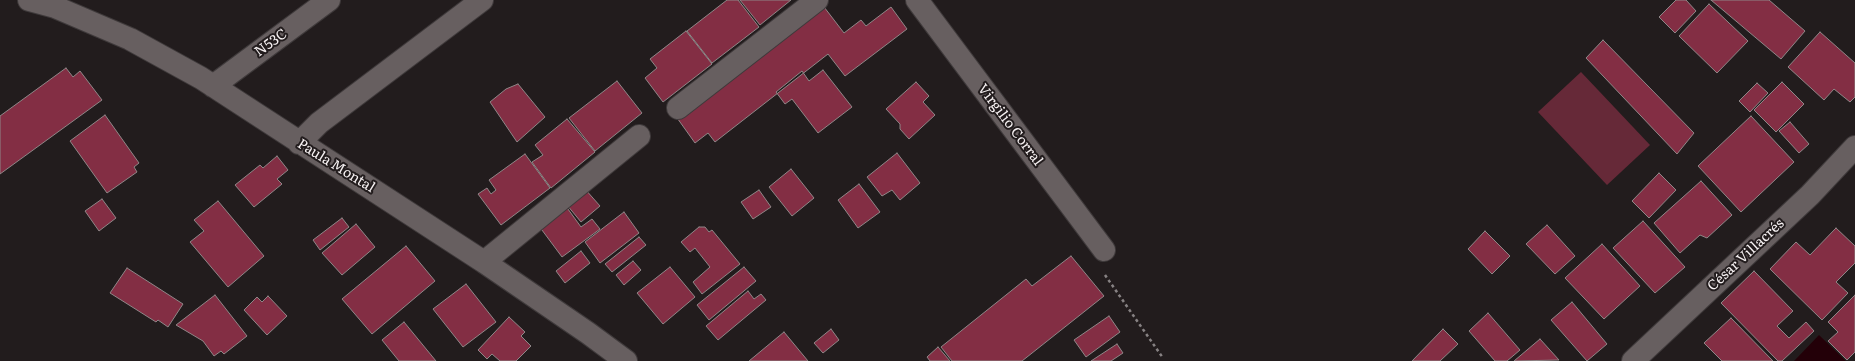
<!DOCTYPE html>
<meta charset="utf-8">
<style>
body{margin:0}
canvas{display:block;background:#221c1d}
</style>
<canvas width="1855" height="361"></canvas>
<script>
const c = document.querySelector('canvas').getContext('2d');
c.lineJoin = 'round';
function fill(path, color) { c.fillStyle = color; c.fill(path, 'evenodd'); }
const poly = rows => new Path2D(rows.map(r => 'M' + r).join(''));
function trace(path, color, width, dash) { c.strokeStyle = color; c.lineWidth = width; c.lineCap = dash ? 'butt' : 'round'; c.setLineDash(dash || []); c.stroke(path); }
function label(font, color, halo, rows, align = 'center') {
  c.font = font + ' Literata,serif'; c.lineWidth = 4; c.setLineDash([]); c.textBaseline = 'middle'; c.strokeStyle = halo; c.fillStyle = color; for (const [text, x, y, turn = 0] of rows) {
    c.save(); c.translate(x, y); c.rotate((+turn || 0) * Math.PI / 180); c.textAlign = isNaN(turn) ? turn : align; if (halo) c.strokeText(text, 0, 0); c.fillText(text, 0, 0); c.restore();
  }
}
const green = poly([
 [1581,72,1650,145,1607,185,1538,112]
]);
const water = poly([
 [1819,335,1846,361,1794,361]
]);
const building = poly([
 [727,0,738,0,759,27,712,63,687,31,727,0],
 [740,0,791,0,760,25,740,0],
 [1676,0,1686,0,1696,11,1675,33,1659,17,1676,0],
 [1711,0,1769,0,1805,31,1781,59,1711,0],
 [821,3,844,33,861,20,866,26,891,7,907,29,845,76,828,54,715,142,708,133,695,143,675,115,821,3],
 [1709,4,1748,41,1717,73,1679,36,1709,4],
 [686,31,712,64,663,102,645,78,657,68,650,59,686,31],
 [1820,32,1855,63,1855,97,1850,102,1834,89,1824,100,1788,67,1820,32],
 [1603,40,1694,133,1677,154,1586,58,1603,40],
 [66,68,73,77,80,71,102,100,0,174,0,116,66,68],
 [823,70,852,107,818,133,792,99,785,104,776,92,802,71,809,81,823,70],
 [617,81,642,113,595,151,569,118,617,81],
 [916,82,929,96,923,102,935,115,909,139,900,129,900,124,886,109,916,82],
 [1782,82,1804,104,1776,132,1754,110,1782,82],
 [1757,83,1768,93,1750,112,1739,101,1757,83],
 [518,84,545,117,517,142,490,102,506,89,518,84],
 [105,115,139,163,134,167,137,172,107,193,70,141,105,115],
 [1751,116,1794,162,1741,212,1698,166,1751,116],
 [567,119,595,152,551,188,532,162,543,155,535,145,567,119],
 [1790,122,1809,144,1799,153,1779,131,1790,122],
 [897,153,920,183,900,200,892,190,882,196,867,177,897,153],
 [525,154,550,188,501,225,478,194,487,188,491,194,496,190,489,180,525,154],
 [277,156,288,170,277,179,282,184,254,207,235,185,260,165,263,168,277,156],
 [791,169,814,198,792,216,769,187,791,169],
 [1659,173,1676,190,1649,218,1632,201,1659,173],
 [1701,181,1732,215,1707,238,1700,235,1680,253,1654,223,1701,181],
 [859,184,880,212,858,228,838,200,859,184],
 [585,189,600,206,581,222,567,205,585,189],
 [759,190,771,207,753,219,741,202,759,190],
 [102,199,116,218,99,231,85,211,102,199],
 [218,201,264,256,228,287,190,242,204,231,194,220,218,201],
 [565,205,581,227,592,219,600,229,562,257,539,226,565,205],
 [624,212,639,233,600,263,585,242,624,212],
 [342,218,349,227,320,250,313,240,342,218],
 [1643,221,1685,267,1655,293,1613,248,1643,221],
 [356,224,375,247,342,275,322,253,356,224],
 [1547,225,1575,256,1555,274,1526,244,1547,225],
 [699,227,705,227,709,232,712,230,740,264,702,294,693,282,710,267,695,248,690,252,681,242,699,227],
 [1836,228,1855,246,1855,263,1836,282,1848,293,1822,320,1770,269,1796,242,1810,255,1836,228],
 [1485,231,1510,256,1492,274,1468,249,1485,231],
 [639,237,646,245,612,272,605,264,639,237],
 [1602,244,1640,286,1604,319,1565,278,1602,244],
 [406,246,435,281,372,334,342,299,406,246],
 [581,251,590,263,565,283,556,271,581,251],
 [1071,256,1104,296,1022,361,952,361,941,347,1026,279,1032,286,1071,256],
 [633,261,641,270,624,285,616,275,633,261],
 [670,267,695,297,663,324,637,293,670,267],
 [744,267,756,281,709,320,697,305,744,267],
 [127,268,183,304,168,327,158,320,156,322,110,293,127,268],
 [1754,271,1793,311,1777,326,1789,338,1806,322,1814,331,1782,361,1778,361,1721,303,1754,271],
 [466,284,496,322,463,347,433,309,466,284],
 [748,291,754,299,761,294,766,300,718,340,706,326,748,291],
 [215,295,247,336,224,354,221,351,214,356,203,341,176,325,215,295],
 [1855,295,1855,352,1847,360,1828,341,1838,332,1828,322,1855,295],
 [268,296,287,316,267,335,244,310,257,297,262,302,268,296],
 [1572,302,1607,344,1587,361,1551,320,1572,302],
 [1488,313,1520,350,1507,361,1495,361,1469,331,1488,313],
 [1109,316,1120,332,1086,357,1074,340,1109,316],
 [509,317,525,332,521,336,531,346,516,361,500,361,492,354,487,359,478,350,509,317],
 [1731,318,1773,361,1722,361,1704,343,1731,318],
 [404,322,436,361,399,361,382,340,404,322],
 [831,329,839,340,823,353,814,343,831,329],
 [1443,329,1458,344,1440,361,1412,361,1443,329],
 [784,332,808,361,749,361,784,332],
 [1540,339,1559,360,1514,361,1540,339],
 [1117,344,1123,353,1111,361,1091,361,1117,344],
 [938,347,950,361,930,361,927,357,938,347]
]);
const path = poly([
 [1105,275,1163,358]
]);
const street = poly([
 [29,0,55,7,130,39,201,78,484,262,588,333,626,361],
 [917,0,1104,250],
 [213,86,329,0],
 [678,108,817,0],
 [299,143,319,123,482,0],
 [484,262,639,136],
 [1633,361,1810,195,1855,147]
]);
const streetNames = [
 ["N53C",271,43,-36],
 ["Virgilio Corral",1010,125,53],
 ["Paula Montal",336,166,32],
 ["César Villacrés",1746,255,-43]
];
fill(green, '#662938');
fill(water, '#230008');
fill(building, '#832e44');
trace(building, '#8f8687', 1);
trace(street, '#3f3a3b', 24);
trace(path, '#878283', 2.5, [3, 3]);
trace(street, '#675f60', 22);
label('14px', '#f6f1f2', '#221c1d', streetNames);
</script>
